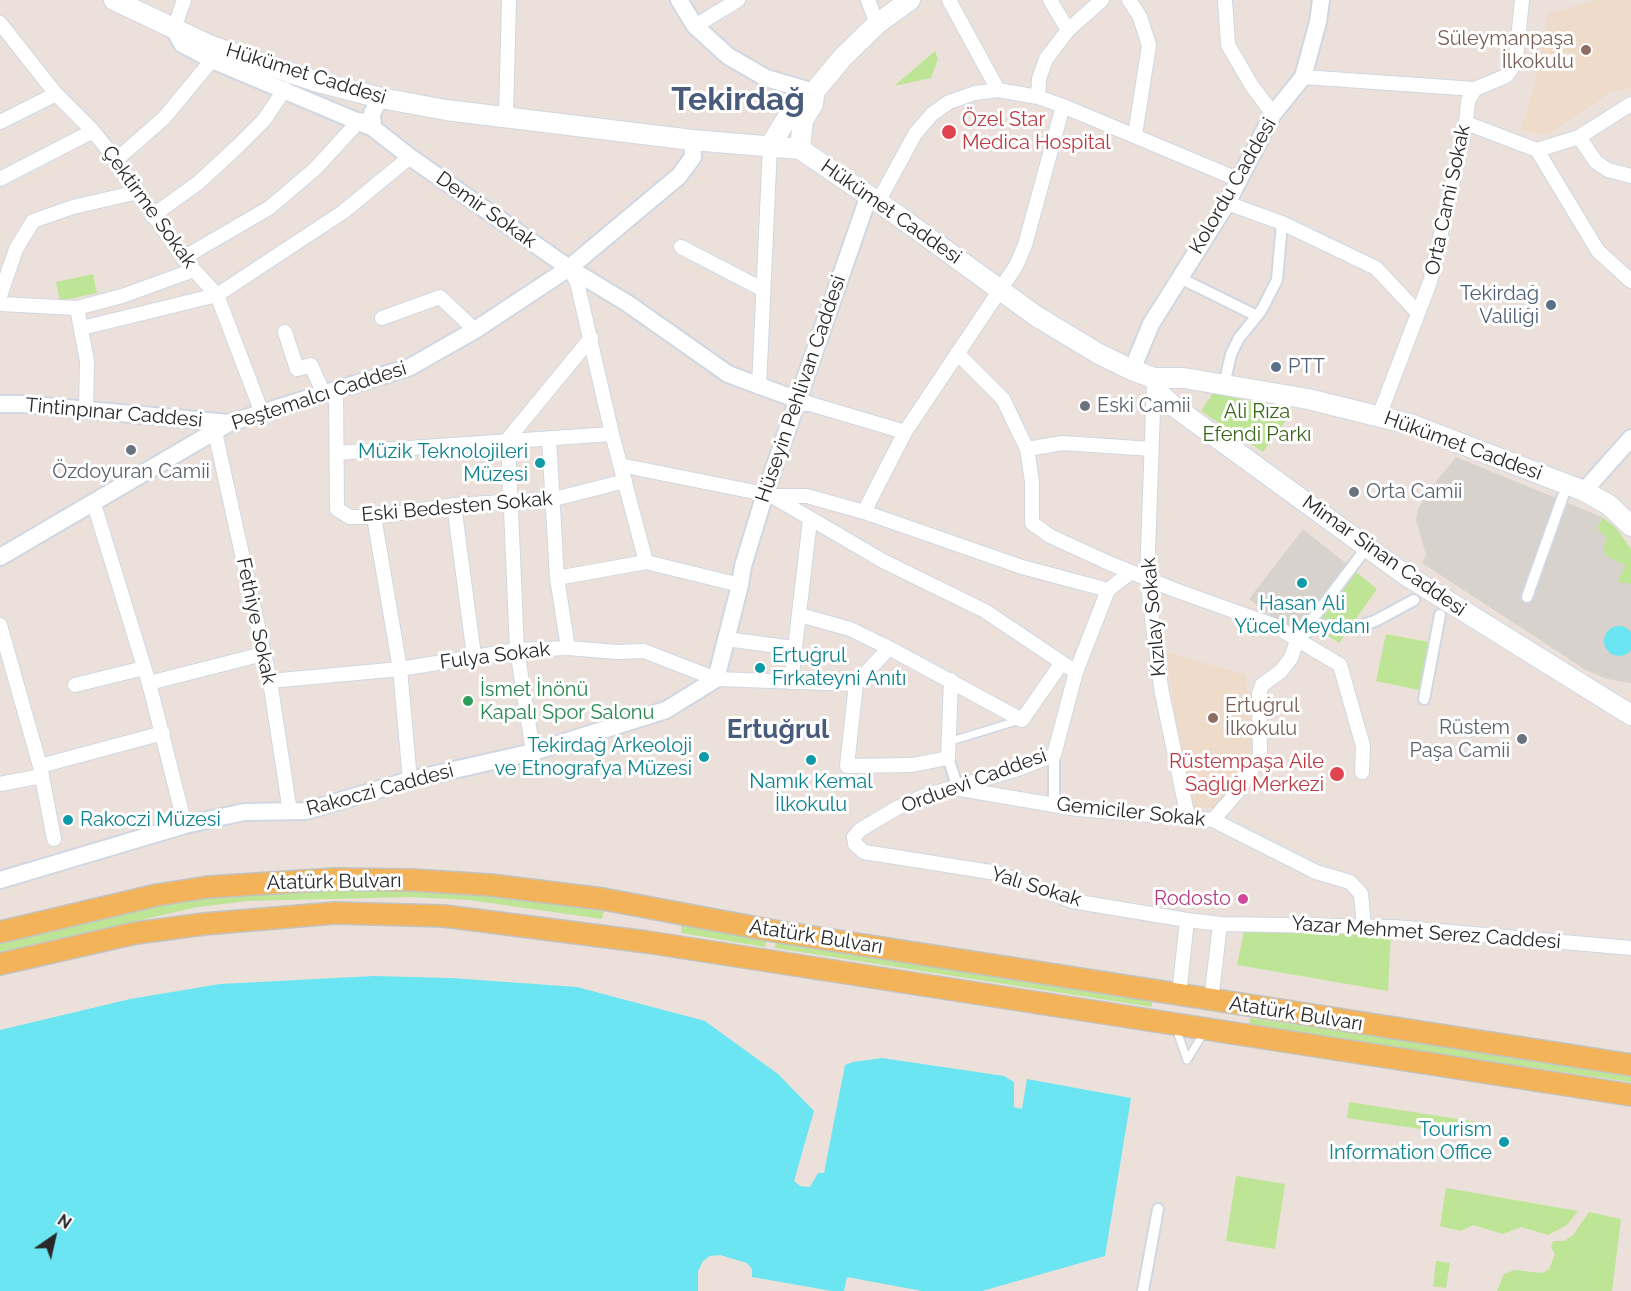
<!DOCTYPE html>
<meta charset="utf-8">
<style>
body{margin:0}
#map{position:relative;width:1631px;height:1291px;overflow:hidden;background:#ece1da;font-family:Raleway,sans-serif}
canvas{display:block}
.north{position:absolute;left:24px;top:1207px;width:60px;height:60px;-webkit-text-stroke:4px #fff;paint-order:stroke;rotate:34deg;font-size:16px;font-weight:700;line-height:24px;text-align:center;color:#292929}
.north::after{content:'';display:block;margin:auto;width:21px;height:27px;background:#292929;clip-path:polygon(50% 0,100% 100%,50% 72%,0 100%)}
</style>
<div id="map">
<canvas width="1631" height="1291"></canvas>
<div class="north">N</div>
</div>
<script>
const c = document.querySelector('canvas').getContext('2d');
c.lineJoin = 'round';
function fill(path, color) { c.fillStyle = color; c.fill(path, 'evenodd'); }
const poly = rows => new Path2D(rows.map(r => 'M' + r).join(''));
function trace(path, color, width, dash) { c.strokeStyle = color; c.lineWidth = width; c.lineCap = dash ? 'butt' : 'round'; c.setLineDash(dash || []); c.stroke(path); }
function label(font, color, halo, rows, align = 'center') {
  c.font = font + ' Raleway,sans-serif'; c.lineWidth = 6; c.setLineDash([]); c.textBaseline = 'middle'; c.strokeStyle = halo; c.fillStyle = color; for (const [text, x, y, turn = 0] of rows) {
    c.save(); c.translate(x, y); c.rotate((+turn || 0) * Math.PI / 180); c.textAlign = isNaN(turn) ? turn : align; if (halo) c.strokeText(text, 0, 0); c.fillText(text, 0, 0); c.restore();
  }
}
const education = poly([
 [1596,0,1631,0,1631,88,1611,92,1547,135,1521,130,1534,87,1548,14],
 [1166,652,1246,675,1254,761,1220,808,1188,808]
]);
const green = poly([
 [935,51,938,59,931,78,894,86],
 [93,274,97,293,60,301,56,282],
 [1213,393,1253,402,1293,410,1263,452,1201,411],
 [1602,517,1616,528,1631,549,1631,584,1618,583,1606,556,1597,528],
 [1353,569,1377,589,1339,643,1312,625],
 [1386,634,1429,642,1419,690,1376,681],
 [410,889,470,892,604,911,602,919,469,900,411,897,248,901,198,907,0,952,0,942,186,900,294,890],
 [682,923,767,937,765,947,681,933],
 [1244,931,1391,935,1388,991,1237,965],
 [776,939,1152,999,1152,1007,775,948],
 [1250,1018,1631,1074,1631,1082,1249,1026],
 [1349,1102,1490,1124,1487,1139,1347,1118],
 [1236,1176,1285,1184,1275,1249,1226,1241],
 [1446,1188,1578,1211,1567,1225,1548,1235,1521,1227,1503,1234,1473,1225,1461,1231,1440,1226],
 [1589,1212,1621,1219,1612,1291,1497,1291,1504,1274,1514,1270,1542,1273,1549,1269,1555,1254,1551,1248,1553,1241,1564,1241,1573,1235],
 [1436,1261,1450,1263,1446,1288,1433,1286]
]);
const plaza = poly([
 [1456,457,1602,517,1597,528,1607,538,1603,546,1606,556,1625,565,1618,582,1631,584,1631,683,1607,679,1586,670,1422,563,1426,555,1416,520,1418,509,1431,488],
 [1303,529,1353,569,1301,639,1249,599]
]);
const water = poly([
 '1604 641a15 15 0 1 1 30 0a15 15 0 1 1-30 0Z',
 [374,976,451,978,577,987,705,1021,778,1074,814,1111,794,1181,800,1186,810,1187,818,1173,824,1173,845,1065,853,1062,882,1058,1004,1076,1014,1082,1014,1107,1022,1109,1027,1079,1131,1098,1105,1256,982,1291,922,1291,847,1277,844,1291,832,1291,752,1277,752,1269,747,1263,720,1255,710,1256,703,1261,698,1271,698,1291,0,1291,0,1030,130,999,220,984]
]);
const service = poly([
 [948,742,1020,720],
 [1176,1028,1187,1060],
 [1187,1060,1205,1031]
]);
const pedestrian = poly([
 [1180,278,1257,316],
 [1224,385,1231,354,1239,338,1261,311,1277,280,1282,223],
 [1527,597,1563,496],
 [1302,633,1367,547],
 [1298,638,1318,625,1354,628,1375,621,1414,600],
 [1424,699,1440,615],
 [1054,755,1054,805],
 [948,758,958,788],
 [1143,1291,1158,1209]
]);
const minor = poly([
 [868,0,877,24],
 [949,0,998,90],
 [1129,0,1140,17,1149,45,1135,135],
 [1225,0,1228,45,1252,86,1273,114],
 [0,23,56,94,93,131,116,160,183,258,217,295,262,413],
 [695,26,738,0],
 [174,29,184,0],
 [1068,30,1102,0],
 [1303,77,1475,89],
 [1038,97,1039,79,1046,59,1068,30,1050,0],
 [506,116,509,0],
 [0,122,56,94],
 [1466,123,1537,150,1598,251,1631,281],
 [1579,137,1596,162,1608,170,1631,176],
 [1537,150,1579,137,1631,104],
 [116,160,164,118,212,60],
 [0,179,93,131],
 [878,202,915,134,932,114,949,102,975,93,998,90,1038,97,1063,106,1237,179],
 [1227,203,1282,223,1376,268,1418,313],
 [152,216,198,183,238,146,264,120,285,89],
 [681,247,762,289],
 [183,258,269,208,315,169,360,120],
 [569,268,577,282,612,434,646,562],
 [0,296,16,249,33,221,73,207,138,192],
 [0,304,77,308,122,296,194,270],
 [77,308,87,361,86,411],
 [382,318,440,297,475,330],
 [82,328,217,295,343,212,410,157],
 [285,332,297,369,311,365,323,392],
 [957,353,1003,399,1027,449,1032,482,1032,523,1050,536,1109,563,1175,590,1273,625,1340,665,1363,746,1362,772],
 [1154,383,1147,578,1161,688,1188,818],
 [759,387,770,146],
 [336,389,337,509,350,517,374,517,454,505,554,499,625,481],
 [807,403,905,432],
 [1379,416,1430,282,1466,123,1468,101,1475,89,1506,76,1512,68,1516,58,1522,0],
 [215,432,270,681,290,812],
 [549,438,557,578,568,648],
 [1027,449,1063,443,1151,449],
 [337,453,612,434],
 [620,465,765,494],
 [772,496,883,561,985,611,1076,672],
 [772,496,807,496,864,512,1022,567,1108,590],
 [94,504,149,683,185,825],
 [454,505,474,656],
 [864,512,905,432,1016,266,1025,245,1063,106],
 [374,517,400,669,410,780],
 [1131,572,1108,590,1076,672,1054,755,1018,769,924,796,895,809,860,830,854,837,855,844,864,852,997,873,1072,901,1187,920,1220,924,1394,927,1631,948],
 [557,578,646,562,740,585],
 [800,615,850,629,889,648,1022,720,1061,664],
 [0,625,40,766,54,839],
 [726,639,793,648],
 [889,648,856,684,847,766,912,765,948,758,951,680],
 [270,681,400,669,517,650,568,648,617,652,644,651,716,679,856,684],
 [791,682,810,520],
 [149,683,263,654],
 [75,685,144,668],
 [533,752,517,650,508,439,591,338],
 [40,766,163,733],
 [0,784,42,776],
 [960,789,1078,809,1213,820,1316,872,1350,882,1361,894,1364,927],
 [1213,820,1240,789,1260,755,1259,694,1262,685,1281,671,1291,658,1298,638],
 [1179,995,1187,920],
 [1211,1001,1220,924]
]);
const tertiary = poly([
 [679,0,695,26,728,56,766,78,814,92],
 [174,29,182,44,212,60,373,128,410,157,569,268,627,303,728,374,806,403],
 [373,128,372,113,381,98],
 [1132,370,1151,324,1227,203,1273,114,1303,77,1318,22,1321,0],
 [0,404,23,404,229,423],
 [1584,491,1631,438],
 [0,557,229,423,410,367,475,330,569,268,679,176,693,157,692,140],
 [0,880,185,825,244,812,306,811,410,780,533,752,666,710,716,679,740,585,743,566,765,494,869,195]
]);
const secondary = poly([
 [114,0,211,46,318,82,381,98,446,110,692,140,800,149,897,215,1036,316,1099,354,1132,370,1154,378,1184,378,1308,399,1413,425,1584,491,1609,505,1631,526],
 [770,146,789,115,804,98,814,92,843,57,877,24,910,0],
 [800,149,803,120,813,104,814,95],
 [1154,378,1161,395,1172,405,1404,574,1631,715]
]);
const primary = poly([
 [0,932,157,895,208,887,335,879,412,880,490,885,603,899,774,931,1631,1065],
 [0,964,136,933,204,924,335,913,444,916,647,942,1631,1095]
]);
const markers = [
 [1586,50,6,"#8d6e63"],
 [949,132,8,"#e0444e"],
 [1551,305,6,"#5c6f8a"],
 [1276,367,6,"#5c6f8a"],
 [1085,406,6,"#6b7280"],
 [131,450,6,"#6b7280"],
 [540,463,6,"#0f9aa8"],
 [1354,492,6,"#6b7280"],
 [1302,583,6,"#0f9aa8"],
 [760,668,6,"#0f9aa8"],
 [468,701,6,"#2e9e5b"],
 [1213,718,6,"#8d6e63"],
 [1522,739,6,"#6b7280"],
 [704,757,6,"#0f9aa8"],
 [811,760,6,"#0f9aa8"],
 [1337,774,8,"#e0444e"],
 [68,820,6,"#0f9aa8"],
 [1243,899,6,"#d1479c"],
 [1504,1142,6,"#0f9aa8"]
];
const educationNames = [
 ["Süleymanpaşa",1574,39],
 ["İlkokulu",1574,62],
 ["Ertuğrul",1225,706,"left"],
 ["İlkokulu",1225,729,"left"]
];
const streetNames = [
 ["Hükümet Caddesi",306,74,17],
 ["Kolordu Caddesi",1233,186,-60],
 ["Orta Cami Sokak",1448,200,-78],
 ["Çektirme Sokak",149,207,54],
 ["Demir Sokak",486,210,35],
 ["Hükümet Caddesi",891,212,35],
 ["Hüseyin Pehlivan Caddesi",801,389,-71],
 ["Peştemalcı Caddesi",319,396,-18],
 ["Tintinpınar Caddesi",114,413,5],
 ["Hükümet Caddesi",1463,446,20],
 ["Eski Bedesten Sokak",457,507,-5],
 ["Mimar Sinan Caddesi",1384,556,35],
 ["Kızılay Sokak",1154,617,-95],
 ["Fethiye Sokak",256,621,78],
 ["Fulya Sokak",495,656,-7],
 ["Orduevi Caddesi",974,781,-20],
 ["Rakoczi Caddesi",380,790,-15],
 ["Gemiciler Sokak",1131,812,6],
 ["Atatürk Bulvarı",334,882,-1],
 ["Yalı Sokak",1036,887,17],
 ["Yazar Mehmet Serez Caddesi",1426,933,4],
 ["Atatürk Bulvarı",816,937,9],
 ["Atatürk Bulvarı",1296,1014,9]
];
const healthNames = [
 ["Özel Star",962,120],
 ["Medica Hospital",962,143],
 ["Rüstempaşa Aile",1324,762,"right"],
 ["Sağlığı Merkezi",1324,785,"right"]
];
const serviceNames = [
 ["Tekirdağ",1539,294],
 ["Valiliği",1539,317],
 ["PTT",1288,367,"left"]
];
const worshipNames = [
 ["Eski Camii",1097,406],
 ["Özdoyuran Camii",131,472,"center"],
 ["Orta Camii",1366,492],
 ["Rüstem",1510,728,"right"],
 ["Paşa Camii",1510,751,"right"]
];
const parkNames = [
 ["Ali Rıza",1257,412],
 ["Efendi Parkı",1257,435]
];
const cultureNames = [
 ["Müzik Teknolojileri",528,452],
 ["Müzesi",528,475],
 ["Hasan Ali",1302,604,"center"],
 ["Yücel Meydanı",1302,627,"center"],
 ["Ertuğrul",772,656,"left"],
 ["Fırkateyni Anıtı",772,679,"left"],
 ["Tekirdağ Arkeoloji",692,746],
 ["ve Etnografya Müzesi",692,769],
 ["Namık Kemal",811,782,"center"],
 ["İlkokulu",811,805,"center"],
 ["Rakoczi Müzesi",80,820,"left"],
 ["Tourism",1492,1130],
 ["Information Office",1492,1153]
];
const leisureNames = [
 ["İsmet İnönü",480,690],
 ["Kapalı Spor Salonu",480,713]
];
const hotelNames = [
 ["Rodosto",1231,899]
];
const districtNames = [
 ["Ertuğrul",778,730]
];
const townNames = [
 ["Tekirdağ",738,100]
];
fill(education, '#eedbc9');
fill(green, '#bee495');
fill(plaza, '#d8d2cd');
fill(water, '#6be5f1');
trace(service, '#d0d7e2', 10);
trace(pedestrian, '#d0d7e2', 14);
trace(minor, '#d0d7e2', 16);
trace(tertiary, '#d0d7e2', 20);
trace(secondary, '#d0d7e2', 22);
trace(primary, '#c3c3c3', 24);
trace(service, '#fff', 7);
trace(pedestrian, '#fff', 10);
trace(minor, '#fff', 14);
trace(tertiary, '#fff', 16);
trace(secondary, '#fff', 20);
trace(primary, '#f3b358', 21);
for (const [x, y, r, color] of markers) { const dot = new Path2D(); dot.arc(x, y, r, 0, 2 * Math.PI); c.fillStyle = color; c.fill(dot); trace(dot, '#fff', 2); }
label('20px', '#785e54', '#fff', educationNames, 'right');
label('20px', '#292929', '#fff', streetNames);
label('20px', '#be3a42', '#fff', healthNames, 'left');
label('20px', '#4e5e75', '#fff', serviceNames, 'right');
label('20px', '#5b616d', '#fff', worshipNames, 'left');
label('20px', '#376718', '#fff', parkNames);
label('20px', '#0d838f', '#fff', cultureNames, 'right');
label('20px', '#27864d', '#fff', leisureNames, 'left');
label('20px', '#b23c85', '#fff', hotelNames, 'right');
label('bold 26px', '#495b7a', '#fff', districtNames);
label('bold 32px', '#495b7a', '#fff', townNames);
</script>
